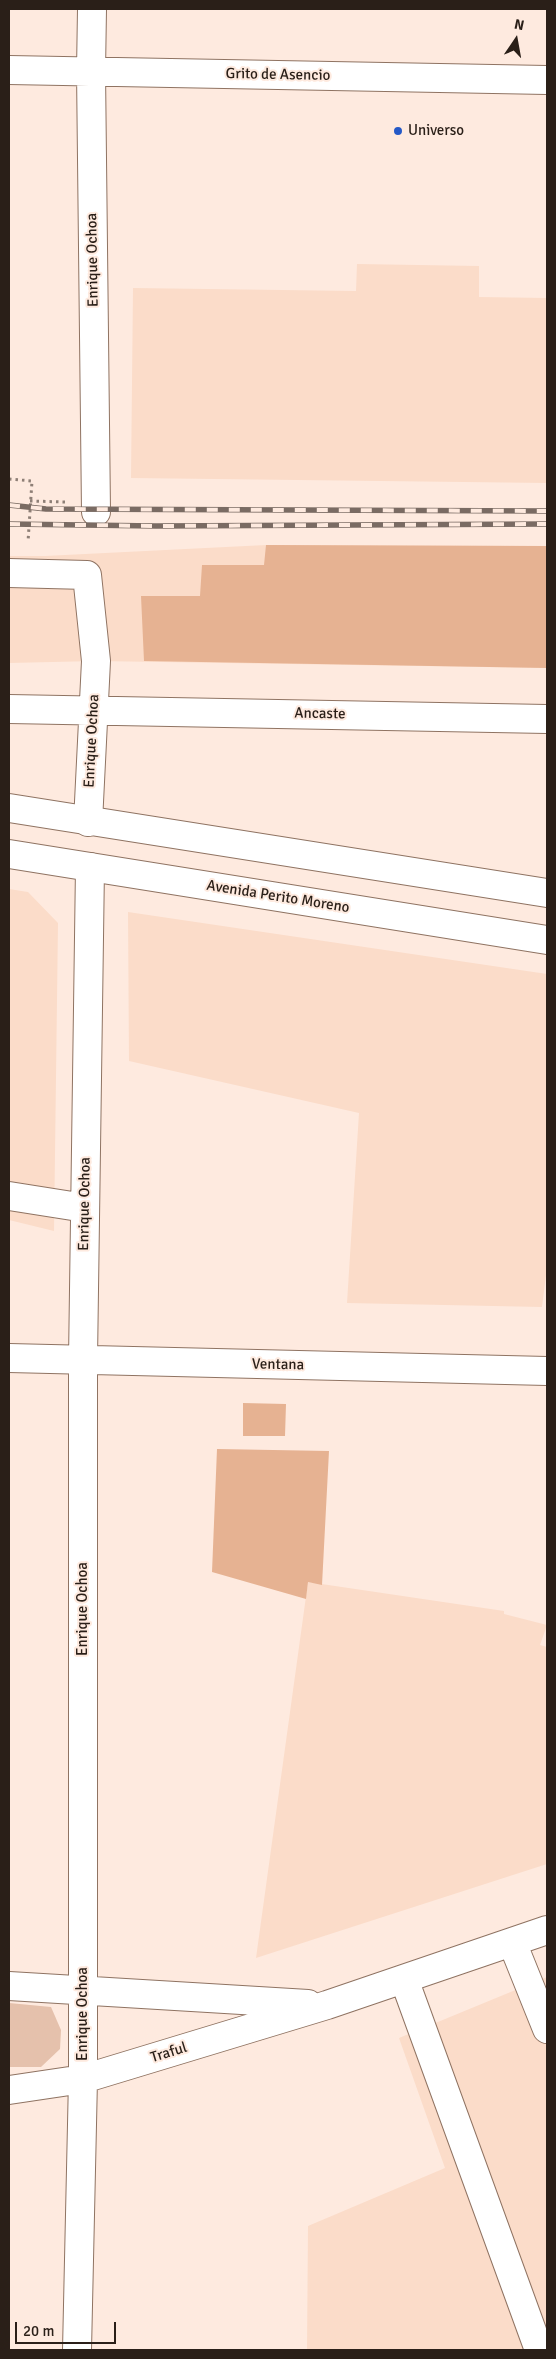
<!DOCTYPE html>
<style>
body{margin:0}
#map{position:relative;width:556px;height:2359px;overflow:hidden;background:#feeadf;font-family:Signika,sans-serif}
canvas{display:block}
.frame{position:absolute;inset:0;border:10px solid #2a1f18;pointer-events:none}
.north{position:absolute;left:491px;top:15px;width:50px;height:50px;-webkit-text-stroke:4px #feeadf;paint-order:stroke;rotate:12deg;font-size:14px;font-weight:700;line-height:20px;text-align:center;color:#2a1f18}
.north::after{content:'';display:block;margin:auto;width:18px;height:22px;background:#2a1f18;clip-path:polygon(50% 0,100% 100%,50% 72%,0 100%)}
.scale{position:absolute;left:15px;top:2322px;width:101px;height:22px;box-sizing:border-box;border:2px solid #2a1f18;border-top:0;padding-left:6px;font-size:15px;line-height:18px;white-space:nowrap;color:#2a1f18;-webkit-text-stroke:4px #feeadf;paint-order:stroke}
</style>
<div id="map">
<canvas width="556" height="2359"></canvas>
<div class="frame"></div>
<div class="north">N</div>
<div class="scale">20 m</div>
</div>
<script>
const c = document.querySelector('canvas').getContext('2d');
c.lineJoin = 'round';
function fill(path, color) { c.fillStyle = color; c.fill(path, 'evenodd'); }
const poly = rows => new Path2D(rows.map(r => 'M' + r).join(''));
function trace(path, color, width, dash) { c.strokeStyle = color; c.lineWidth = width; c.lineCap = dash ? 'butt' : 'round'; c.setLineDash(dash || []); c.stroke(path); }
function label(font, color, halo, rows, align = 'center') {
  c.font = font + ' Signika,sans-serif'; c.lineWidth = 4; c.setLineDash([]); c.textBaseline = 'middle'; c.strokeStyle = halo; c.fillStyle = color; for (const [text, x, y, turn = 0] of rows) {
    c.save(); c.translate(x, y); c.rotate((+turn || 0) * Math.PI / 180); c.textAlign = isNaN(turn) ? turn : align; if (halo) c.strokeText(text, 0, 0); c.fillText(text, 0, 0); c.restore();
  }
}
const built = poly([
 [357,264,479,266,479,297,547,298,547,483,131,478,133,288,356,291],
 [266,545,547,546,547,668,96,661,9,663,9,556,45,556],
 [9,889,28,892,58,923,54,1231,9,1220],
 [128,912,547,974,547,1267,542,1307,347,1303,359,1113,129,1061],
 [308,1582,504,1611,504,1614,547,1625,540,1645,547,1647,547,1864,256,1958],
 [547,1977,547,2350,307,2350,308,2226,445,2168,399,2038]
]);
const green = poly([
 [9,2003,51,2007,61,2030,60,2049,41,2067,9,2067]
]);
const building = poly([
 [266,545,547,546,547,668,144,661,141,596,200,596,202,565,264,565],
 [243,1403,286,1404,285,1436,243,1436],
 [217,1449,329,1451,322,1585,308,1582,306,1599,212,1572]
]);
const path = poly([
 [9,479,32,481,28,542],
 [30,501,65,502]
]);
const minor = poly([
 [92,9,91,71,96,512],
 [9,70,547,80],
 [9,573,87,575,96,661,88,822],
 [9,709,547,719],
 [9,1196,85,1208],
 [9,1358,547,1371],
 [512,1942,547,2029],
 [404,1979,539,2350],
 [9,1986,308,2004],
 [9,2090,83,2079,327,2005,547,1930],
 [77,2350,83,2079,83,1360,90,867]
]);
const major = poly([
 [9,808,547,893],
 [9,854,547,940]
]);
const rail = poly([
 [9,505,46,509,547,511],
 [9,524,156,526,547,524]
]);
const markers = [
 [398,131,5,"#2559c7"]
];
const streetNames = [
 ["Grito de Asencio",278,75,1],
 ["Enrique Ochoa",93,260,-91],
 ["Ancaste",320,714,1],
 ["Enrique Ochoa",92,741,-87],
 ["Avenida Perito Moreno",278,897,9],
 ["Enrique Ochoa",85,1204,-89],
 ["Ventana",278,1365,1],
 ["Enrique Ochoa",83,1609,-90],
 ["Enrique Ochoa",83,2014,-90],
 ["Traful",169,2053,-17]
];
const poiNames = [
 ["Universo",408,131]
];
fill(built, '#fbdcc9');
fill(green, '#e5c1ac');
fill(building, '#e6b292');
trace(minor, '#8f7362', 30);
trace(major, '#8f7362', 30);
trace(path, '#8e7f76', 3, [2.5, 4]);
trace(minor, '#fff', 28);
trace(major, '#fff', 28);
trace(rail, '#7a6b63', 5.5);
trace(rail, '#feeadf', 4, [11]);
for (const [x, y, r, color] of markers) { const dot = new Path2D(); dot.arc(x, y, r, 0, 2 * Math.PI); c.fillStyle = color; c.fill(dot); trace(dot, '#feeadf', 2); }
label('15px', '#2a1f18', '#feeadf', streetNames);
label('15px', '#2a1f18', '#feeadf', poiNames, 'left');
</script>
